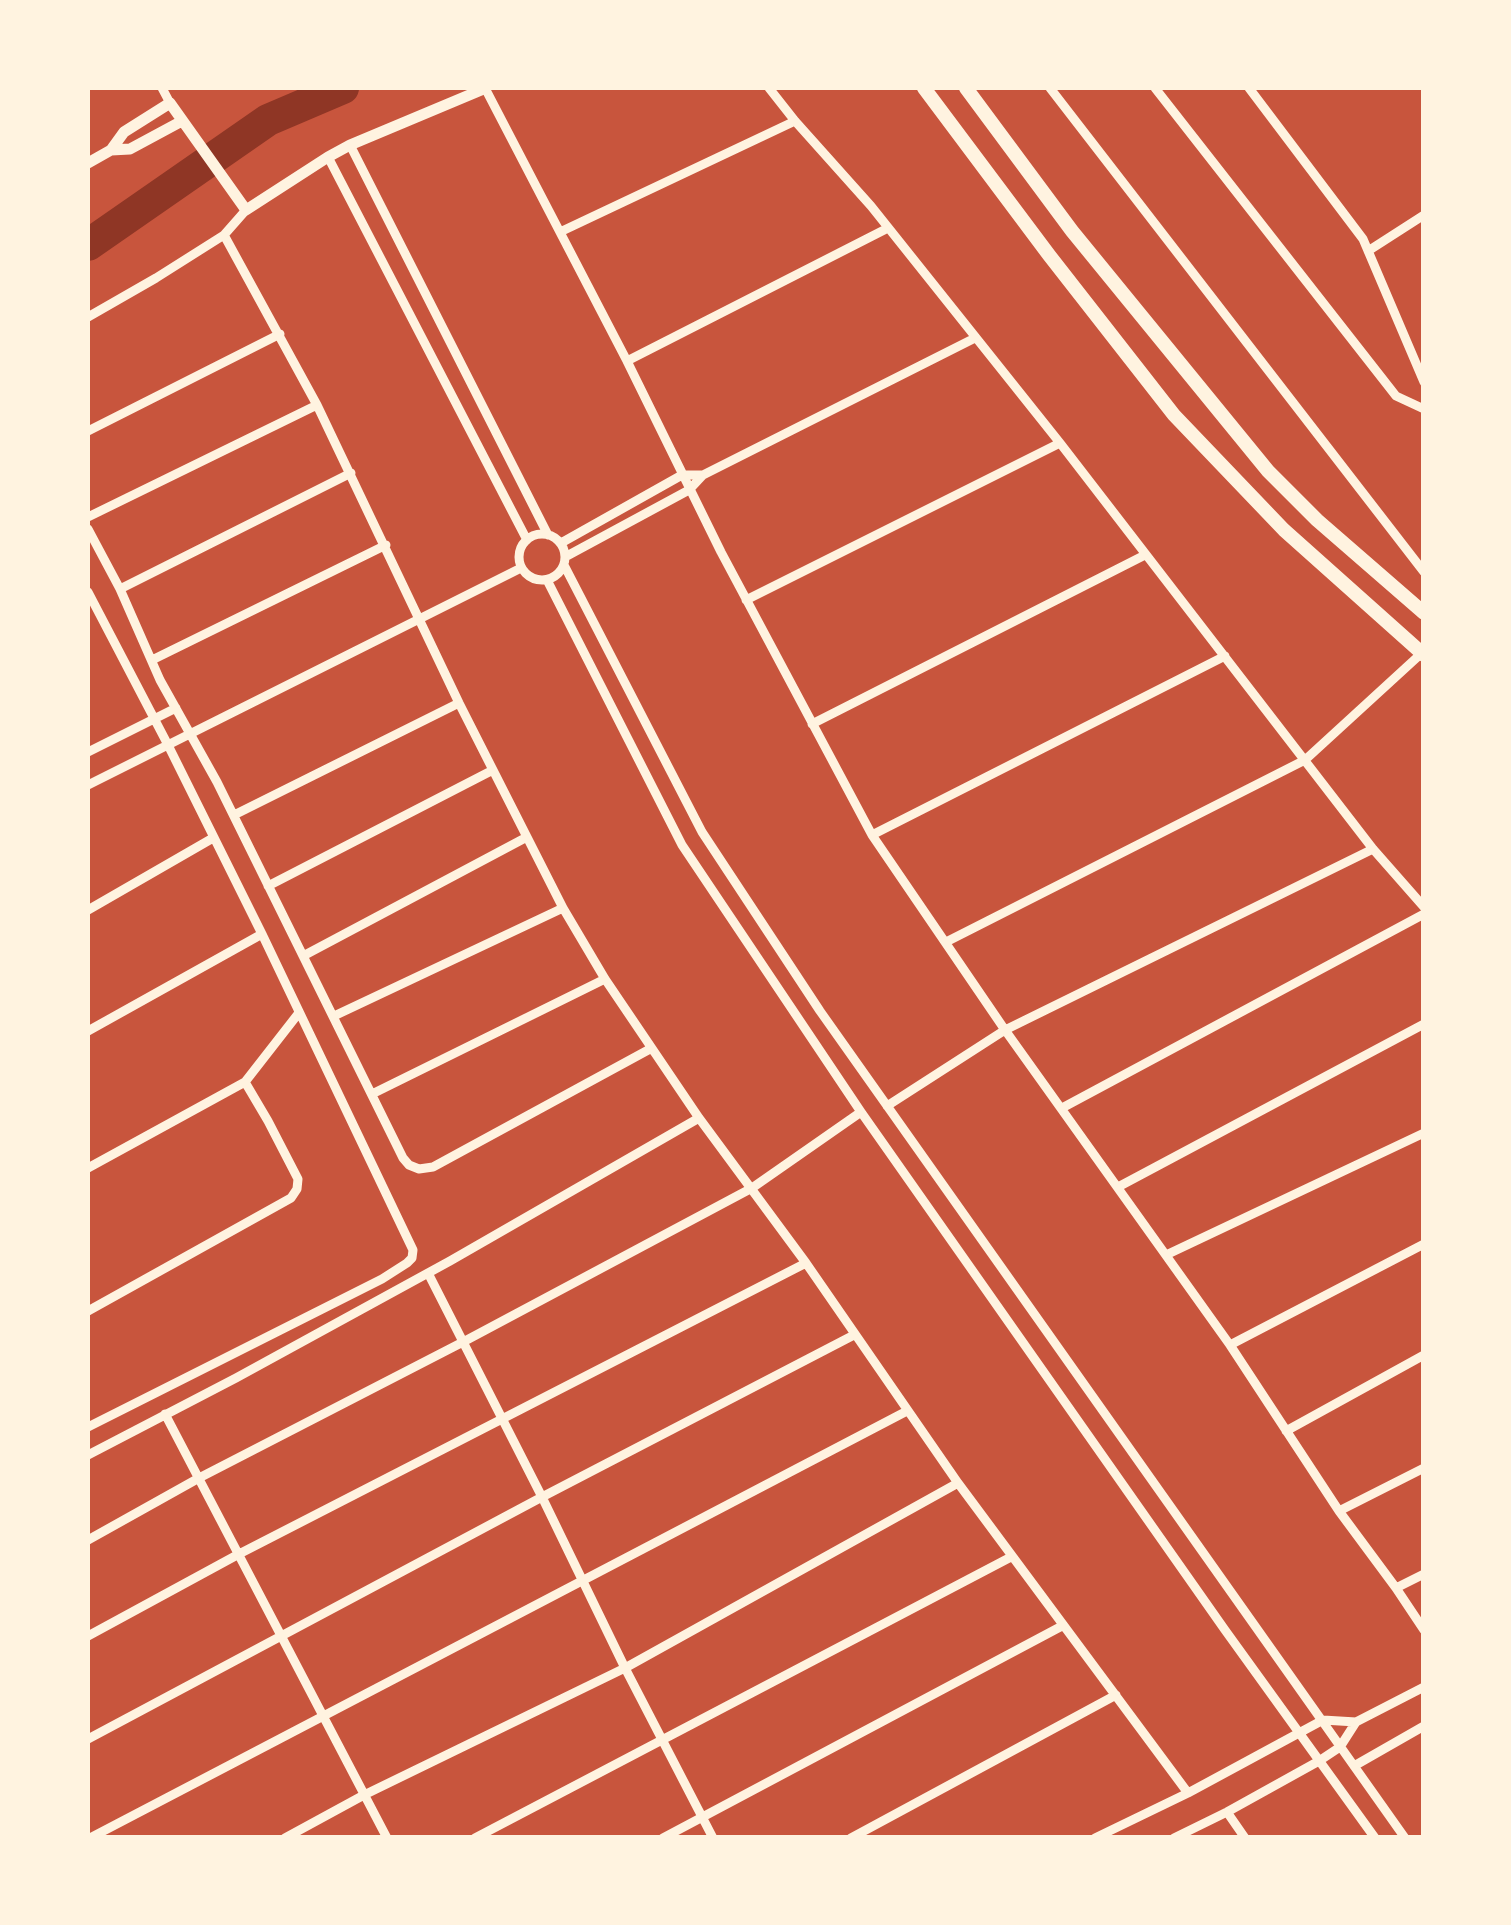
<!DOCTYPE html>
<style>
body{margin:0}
#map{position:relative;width:1511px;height:1925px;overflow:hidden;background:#c8553d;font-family:Inter,sans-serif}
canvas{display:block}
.frame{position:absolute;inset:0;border:90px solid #fff3e0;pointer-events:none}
</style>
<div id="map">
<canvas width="1511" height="1925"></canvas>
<div class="frame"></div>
</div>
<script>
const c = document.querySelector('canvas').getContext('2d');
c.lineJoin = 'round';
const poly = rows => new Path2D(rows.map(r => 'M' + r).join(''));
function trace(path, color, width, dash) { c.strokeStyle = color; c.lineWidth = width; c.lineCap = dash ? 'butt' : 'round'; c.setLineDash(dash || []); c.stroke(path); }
const river = poly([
 [88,245,268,120,343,88]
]);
const minor = poly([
 [162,88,170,103],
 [485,88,627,361,721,552,872,835,1005,1030,1230,1345,1339,1511,1396,1588,1424,1630],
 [769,88,795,121,871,206,1060,443,1373,849,1424,907],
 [1050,88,1424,572],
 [1155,88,1396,396,1424,409],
 [1249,88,1363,239,1424,382],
 [350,145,548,535],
 [328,157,527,540],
 [560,232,795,121],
 [224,235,317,405,459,703,563,908,605,979,699,1118,806,1263,958,1483,1188,1793],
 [1368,251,1424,215],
 [88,317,156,278,224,235,246,210],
 [627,361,888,228],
 [88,431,280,334],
 [88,517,317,405],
 [88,529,120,589,160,680,217,782,403,1158,409,1165,419,1169,433,1167,650,1049],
 '519 557a23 23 0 1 1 46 0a23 23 0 1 1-46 0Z',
 [561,543,682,475,703,475],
 [565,557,689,490,703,475,975,338],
 [564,565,702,832,820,1011,1405,1838],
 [547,580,682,845,861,1112,1225,1630,1375,1838],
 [120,589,351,473],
 [88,592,168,745,262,934,413,1250,412,1258,407,1263,382,1279,88,1427],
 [746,600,1060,443],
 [152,660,386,545],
 [812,724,1145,555],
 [88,752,176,708],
 [88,785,521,568],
 [234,815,459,703],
 [872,835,1225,656],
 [268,886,493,770],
 [88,910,213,838],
 [946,942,1305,760,1424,651],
 [303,956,527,837],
 [334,1016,563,908],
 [88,1031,262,934],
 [372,1094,605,979],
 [887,1106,1005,1030,1373,849],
 [1062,1108,1424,914],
 [88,1168,245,1082,298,1014],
 [1118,1187,1424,1024],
 [1166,1255,1424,1133],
 [428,1273,542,1497,625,1668,713,1838],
 [88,1311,291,1198,297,1189,298,1179,268,1121,245,1082],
 [1230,1345,1424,1244],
 [165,1414,387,1838],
 [1286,1431,1424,1355],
 [88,1455,236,1378,450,1261,699,1118],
 [1339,1511,1424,1468],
 [88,1540,199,1478,463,1342,752,1188,861,1112],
 [1396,1588,1424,1574],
 [88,1636,239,1554,806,1263],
 [88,1739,542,1497,854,1335],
 [1354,1766,1424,1726],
 [1227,1812,1245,1838],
 [90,1838,907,1411],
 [285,1838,364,1795,625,1668,958,1483],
 [475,1838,1011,1557],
 [663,1838,1062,1626],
 [851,1838,1116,1695],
 [1095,1838,1188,1793,1323,1720,1356,1722,1424,1687],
 [1174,1838,1227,1812,1319,1761,1340,1747,1356,1722]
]);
const tertiary = poly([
 [111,150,130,149,182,121],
 [88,163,111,150,124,132,170,103,246,210,328,157,350,145,486,88]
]);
const secondary = poly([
 [924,88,1049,255,1174,415,1284,530,1424,655],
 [966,88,1072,231,1268,471,1317,520,1424,613]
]);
trace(river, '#8f3625', 32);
trace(minor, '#fff3e0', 9);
trace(tertiary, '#fff3e0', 11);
trace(secondary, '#fff3e0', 14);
</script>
